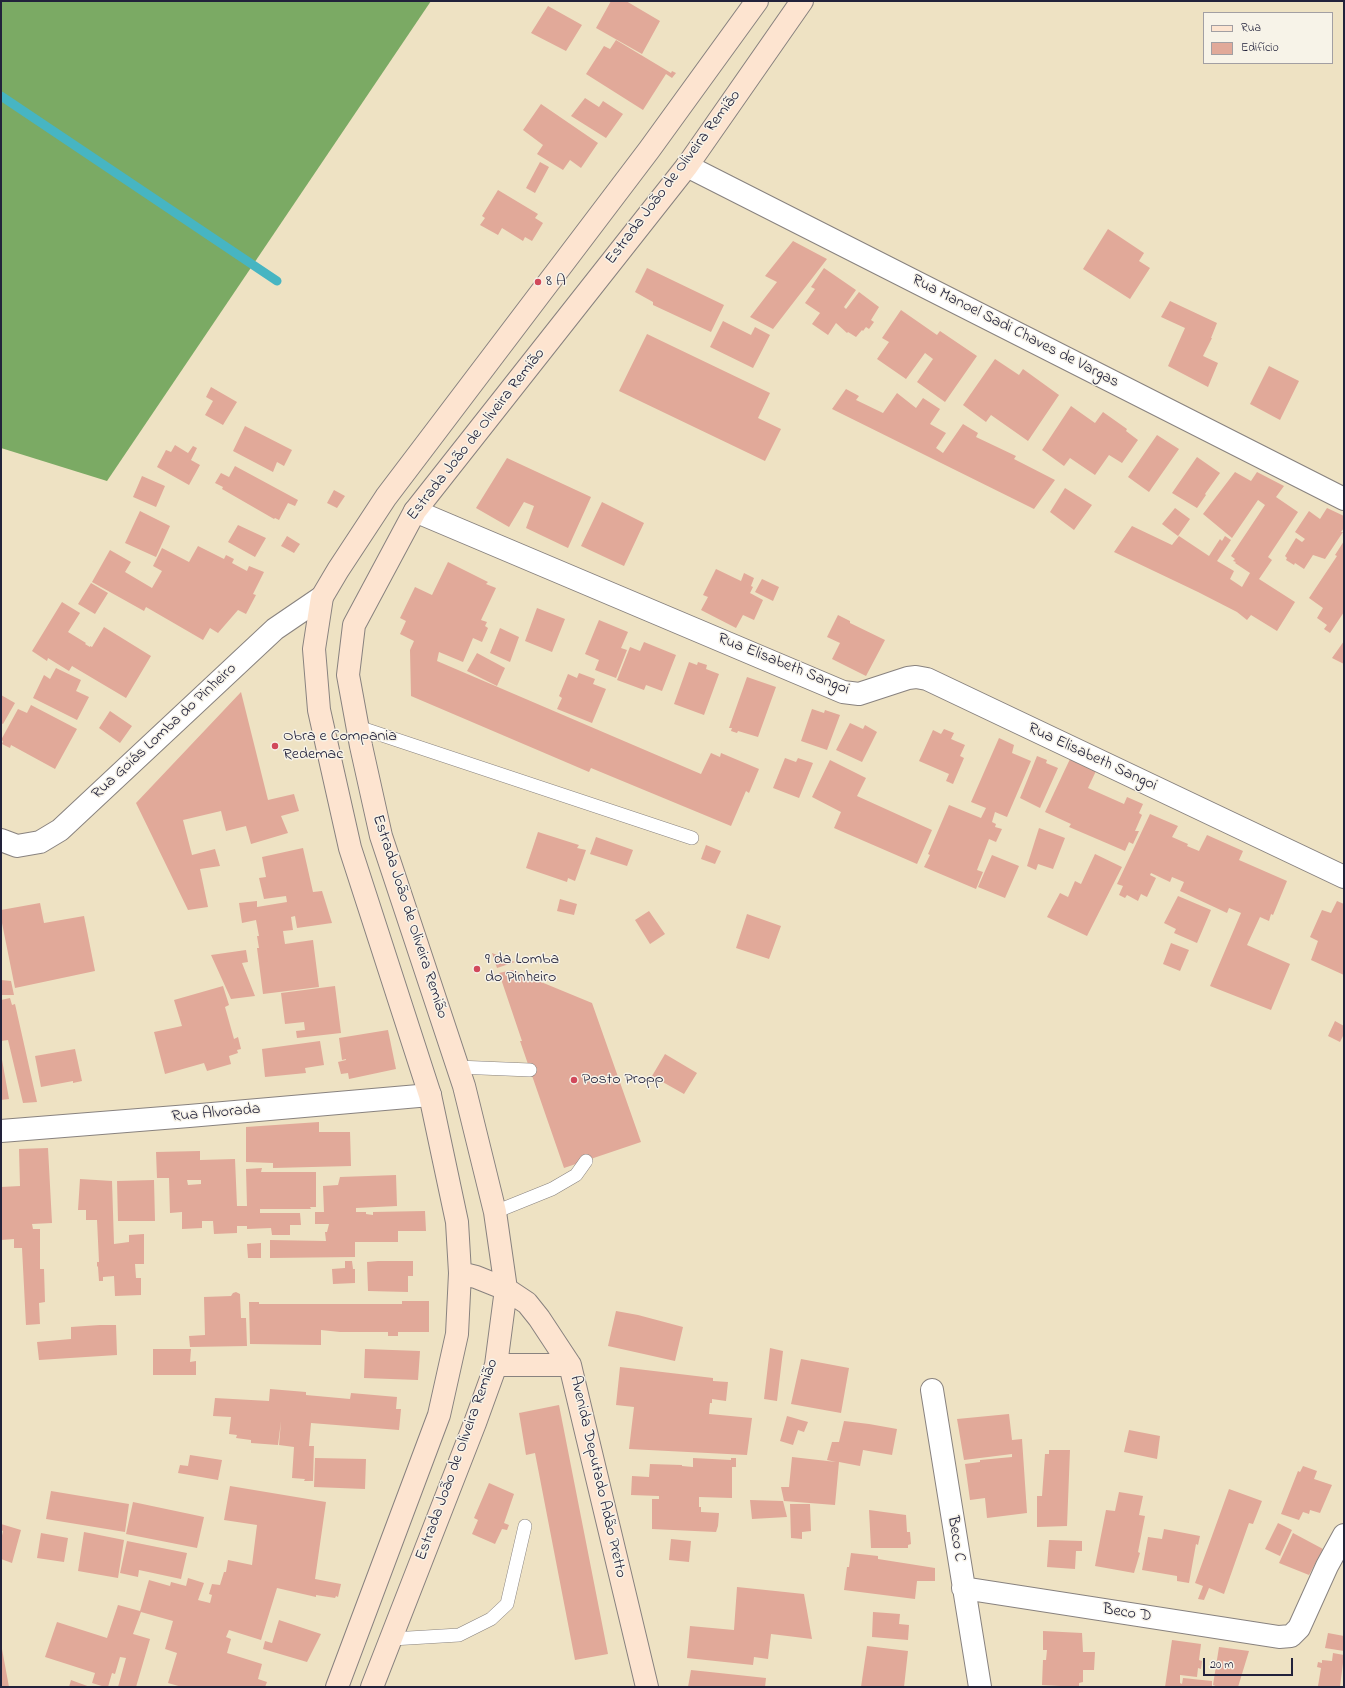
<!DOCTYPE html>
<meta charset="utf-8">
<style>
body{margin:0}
#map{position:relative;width:1345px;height:1688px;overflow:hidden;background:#eee2c3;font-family:"Indie Flower",sans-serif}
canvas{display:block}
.frame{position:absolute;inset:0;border:2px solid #22223b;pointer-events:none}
.legend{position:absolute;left:1203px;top:12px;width:130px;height:52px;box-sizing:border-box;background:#f7f3e8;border:1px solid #a29fa3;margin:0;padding:5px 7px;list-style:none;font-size:12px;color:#22223b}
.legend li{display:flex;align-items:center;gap:8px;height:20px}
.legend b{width:20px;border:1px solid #a29fa3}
.scale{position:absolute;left:1203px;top:1658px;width:90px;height:18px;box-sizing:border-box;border:2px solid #22223b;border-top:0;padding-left:5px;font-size:12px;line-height:14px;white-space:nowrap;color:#22223b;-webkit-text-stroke:3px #f7f3e8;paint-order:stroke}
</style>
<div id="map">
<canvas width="1345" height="1688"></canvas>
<div class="frame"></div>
<ul class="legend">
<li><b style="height:5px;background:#fde4d0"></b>Rua</li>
<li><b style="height:11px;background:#e1a999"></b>Edifício</li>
</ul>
<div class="scale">20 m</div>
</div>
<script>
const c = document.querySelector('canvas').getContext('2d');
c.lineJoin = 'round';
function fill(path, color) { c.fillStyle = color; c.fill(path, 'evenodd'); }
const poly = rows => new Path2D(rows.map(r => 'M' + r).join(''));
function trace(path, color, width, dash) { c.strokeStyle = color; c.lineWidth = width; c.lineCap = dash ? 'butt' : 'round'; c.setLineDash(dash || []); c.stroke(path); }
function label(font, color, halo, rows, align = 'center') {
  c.font = font + ' "Indie Flower",sans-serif'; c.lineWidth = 3; c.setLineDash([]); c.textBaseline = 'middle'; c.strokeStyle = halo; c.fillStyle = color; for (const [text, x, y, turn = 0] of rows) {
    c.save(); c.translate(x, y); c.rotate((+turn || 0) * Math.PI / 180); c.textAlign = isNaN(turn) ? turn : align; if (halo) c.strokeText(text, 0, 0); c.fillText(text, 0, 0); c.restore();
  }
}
const forest = poly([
 [1,1,431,1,107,481,1,448]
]);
const stream = poly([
 [1,96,277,281]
]);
const building = poly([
 [611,1,626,1,660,21,642,54,596,28],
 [548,6,582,25,566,51,531,33],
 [616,40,671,73,672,71,676,73,672,78,666,74,643,110,586,74,604,46,610,49],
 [585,98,599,107,603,101,623,114,606,138,571,116],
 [541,104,598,143,581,168,570,160,563,170,537,154,543,145,523,130],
 [540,162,549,167,535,193,526,188],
 [498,190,538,214,535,218,543,223,532,241,525,237,523,241,502,228,498,235,480,225,485,218,482,216],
 [1108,229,1144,253,1139,261,1150,268,1130,299,1083,269],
 [793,241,827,259,773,329,750,317,777,282,765,276],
 [647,268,724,305,711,332,653,305,653,302,635,292],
 [824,268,856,290,844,307,846,309,859,292,879,307,871,320,874,322,869,329,866,327,863,331,862,330,856,337,848,332,847,333,836,323,828,335,812,324,820,313,805,303,815,289,811,287],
 [1170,301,1217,323,1211,338,1212,338,1203,356,1218,363,1208,387,1168,366,1185,328,1161,317],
 [901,310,937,335,940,331,977,356,945,402,917,382,933,359,925,353,906,379,877,359,889,342,882,338],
 [723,321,751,335,755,327,770,335,753,368,710,347],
 [647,334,770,393,758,418,781,429,765,461,619,391],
 [995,359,1019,375,1023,369,1059,395,1028,441,991,415,986,422,963,405],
 [1269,366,1299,381,1280,420,1250,404],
 [211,387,237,402,223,425,205,415,213,401,206,397],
 [846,389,859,396,856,400,883,413,897,393,916,408,923,398,940,409,930,424,946,433,936,448,943,453,963,424,978,433,976,437,1016,456,1014,459,1055,480,1034,509,832,409],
 [1071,406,1095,423,1103,412,1127,429,1126,431,1138,440,1122,463,1109,455,1095,475,1070,458,1064,466,1042,450],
 [245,426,292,450,284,466,277,462,273,472,233,451],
 [1157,435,1179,449,1149,492,1128,477],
 [175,445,188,453,193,446,197,448,191,460,200,465,189,485,157,467,166,450,171,452],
 [1197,457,1220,473,1205,494,1206,495,1197,508,1172,493],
 [507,458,591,497,568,548,526,528,534,506,524,502,509,527,476,508],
 [235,466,298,500,295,506,288,503,279,520,275,518,274,519,222,489,223,487,215,483,221,473,229,477],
 [1235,472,1251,481,1257,472,1284,486,1276,497,1298,512,1268,557,1272,560,1259,579,1295,602,1277,631,1251,615,1247,620,1237,612,1198,592,1114,552,1132,526,1172,545,1179,536,1209,556,1220,539,1222,541,1225,536,1231,540,1217,561,1234,571,1230,579,1242,587,1250,573,1235,563,1236,562,1233,561,1235,559,1231,556,1265,505,1258,500,1232,538,1203,514],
 [142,476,165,486,156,507,133,497],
 [1065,488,1092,505,1074,530,1050,512],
 [334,490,345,496,337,508,327,503],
 [602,502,644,523,624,566,581,546],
 [1175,508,1190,519,1178,536,1162,524],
 [1327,508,1344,516,1344,528,1341,532,1343,532,1325,559,1313,555,1304,569,1295,563,1294,565,1286,560,1287,558,1285,556,1296,538,1302,542,1305,539,1295,532,1309,511,1320,519],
 [140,511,170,526,156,557,125,543],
 [238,525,266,538,255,557,228,542],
 [287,536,300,544,294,553,281,546],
 [1344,541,1344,612,1330,633,1324,629,1327,625,1317,618,1323,608,1309,598,1337,556,1335,555],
 [198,546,224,559,226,555,234,559,232,563,247,571,249,566,264,572,253,594,256,595,246,614,238,610,218,633,210,628,203,640,146,607,144,611,92,582,110,550,131,562,125,572,152,588,162,571,153,566,162,548,189,562],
 [448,562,488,582,486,584,496,588,481,620,487,622,485,626,488,628,482,642,473,638,463,662,439,652,437,661,701,774,711,753,720,757,721,753,759,769,749,793,746,791,731,826,591,768,589,772,411,696,410,650,414,641,400,634,406,621,400,618,415,587,432,595],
 [716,569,741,581,744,573,754,578,751,586,753,587,750,593,763,600,754,620,743,615,736,628,701,610,708,597,703,595],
 [762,579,779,587,773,601,755,592],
 [91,583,108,593,95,614,78,604],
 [62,602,80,613,68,632,86,643,85,644,90,647,90,646,92,647,104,627,151,656,126,698,72,666,69,671,48,658,47,661,32,651],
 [537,608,565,619,552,652,525,641],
 [838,615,850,621,850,623,885,640,866,676,832,659,840,643,827,637],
 [599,620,628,632,621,648,627,650,616,678,595,670,599,660,585,654],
 [500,628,519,637,510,662,490,653],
 [1344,641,1344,664,1332,658],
 [644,642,676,655,662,691,646,685,644,690,617,680,630,647,640,651],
 [477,653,505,668,497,686,467,671],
 [689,662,697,665,698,662,707,665,706,669,719,674,704,715,674,704],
 [56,668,81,680,76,691,89,697,77,720,33,698,44,675,50,679],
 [579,673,595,679,593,684,606,689,592,723,557,709,562,698,559,696,568,674,577,678],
 [747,677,776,687,758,737,738,731,737,733,731,731,732,728,729,728],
 [241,692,268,800,294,794,299,811,281,816,288,833,251,844,246,826,226,831,221,811,183,820,192,855,215,849,220,866,200,869,208,907,188,910,136,803],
 [1,695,15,703,3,724,1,723],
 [31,705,77,729,55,769,11,745,10,748,2,744,3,741,1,740,18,709,27,713],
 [812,709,824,713,825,710,840,715,827,750,801,741],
 [110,711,132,726,120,743,99,728],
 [850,723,863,729,865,725,877,732,862,762,836,750],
 [944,729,954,733,951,739,965,745,960,756,964,758,953,784,946,781,949,774,919,761,933,730,941,734],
 [999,738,1014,745,1012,753,1031,761,1007,817,995,812,992,822,996,824,995,827,1002,829,996,842,989,839,977,870,983,872,976,889,924,867,930,855,928,854,949,805,981,818,986,808,971,802],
 [1037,756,1047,760,1046,763,1058,768,1040,808,1020,798],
 [785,758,796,762,798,758,813,763,799,798,773,788],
 [1070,759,1096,771,1088,788,1124,804,1127,797,1143,804,1139,813,1142,815,1135,831,1139,831,1133,844,1129,842,1125,851,1069,827,1071,824,1045,812],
 [830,760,866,778,857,796,932,830,917,864,834,828,841,812,812,797],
 [1150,814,1178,826,1172,837,1188,844,1187,846,1199,851,1207,835,1243,851,1239,860,1287,881,1273,915,1271,914,1269,921,1260,917,1247,945,1290,964,1271,1010,1210,986,1241,913,1229,908,1227,913,1180,891,1184,882,1172,877,1170,882,1151,873,1150,875,1156,878,1147,897,1141,894,1138,901,1127,895,1125,898,1119,895,1123,886,1117,884],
 [1039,828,1065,838,1053,869,1038,864,1036,870,1027,866],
 [538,832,579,845,577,848,586,850,575,881,568,878,567,882,526,868],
 [596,837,633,850,627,866,590,854],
 [706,845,721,851,715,864,701,859],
 [303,848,313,892,322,891,332,923,297,928,295,916,291,917,293,930,283,931,285,944,313,940,319,987,263,994,257,948,259,948,257,936,259,936,256,920,242,923,239,903,257,901,257,907,287,902,286,896,264,899,259,878,266,877,262,857],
 [1095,854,1122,867,1087,936,1047,917,1060,893,1068,897,1075,881,1081,884],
 [992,855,1019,866,1005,898,978,887],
 [1178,896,1211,910,1197,943,1174,933,1176,929,1164,923],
 [560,899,577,904,574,915,557,911],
 [1337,901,1344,904,1344,975,1311,960,1318,941,1310,937,1322,910,1331,913],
 [40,903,44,923,84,916,95,971,15,988,1,918,1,910],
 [649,911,665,934,650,944,635,920],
 [747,914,781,926,769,959,736,948],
 [1171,943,1189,950,1180,971,1163,964],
 [246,950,248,962,242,963,255,996,231,999,211,955],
 [492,953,515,962,497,968],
 [512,970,592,1003,641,1142,564,1168,520,1041,522,1041,499,973],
 [1,980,11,981,14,995,1,995],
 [223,986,229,1005,225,1007,234,1039,238,1037,241,1049,237,1050,238,1053,229,1056,231,1064,207,1071,204,1063,165,1074,154,1032,182,1026,174,1000],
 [335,986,341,1033,297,1038,296,1031,305,1030,304,1022,285,1024,281,993],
 [10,998,12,1005,15,1004,37,1102,23,1103,8,1040,1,1041,1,1000],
 [1335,1021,1344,1026,1344,1034,1340,1042,1328,1036],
 [388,1030,396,1069,349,1079,348,1073,341,1074,338,1062,346,1060,346,1059,342,1060,339,1038],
 [320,1041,324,1065,305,1068,306,1073,265,1077,262,1049],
 [75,1049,82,1081,73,1083,73,1081,41,1087,35,1056],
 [1,1054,9,1099,1,1100],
 [665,1054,697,1073,684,1094,652,1076],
 [319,1122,319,1132,350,1132,351,1166,273,1168,273,1163,246,1162,246,1127],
 [48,1148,52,1223,32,1224,33,1229,40,1229,40,1269,44,1269,45,1302,39,1303,40,1324,26,1325,22,1248,14,1248,14,1239,1,1240,1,1187,20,1186,19,1149],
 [200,1151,200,1160,235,1159,237,1206,247,1206,246,1169,262,1168,261,1172,316,1172,316,1207,310,1207,311,1209,260,1209,260,1213,300,1213,301,1225,290,1225,290,1235,272,1235,271,1228,247,1229,247,1226,237,1226,237,1233,214,1234,213,1221,202,1221,202,1228,182,1229,182,1212,170,1213,169,1178,157,1178,156,1152],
 [187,1180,201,1180,201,1184,188,1185],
 [396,1175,397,1206,356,1208,356,1212,366,1212,366,1214,373,1215,373,1212,425,1211,426,1231,398,1231,398,1242,355,1242,355,1257,270,1258,270,1240,326,1241,325,1232,327,1232,329,1224,315,1224,315,1212,324,1212,323,1186,338,1185,340,1177],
 [80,1179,112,1181,114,1244,129,1242,129,1235,144,1234,144,1264,135,1264,136,1278,141,1278,141,1295,115,1296,114,1276,103,1277,103,1281,99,1281,98,1267,97,1266,97,1262,99,1262,97,1220,86,1220,86,1210,78,1210],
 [154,1180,155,1221,118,1221,117,1181],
 [261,1243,261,1258,248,1258,247,1244],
 [345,1261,352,1261,353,1269,355,1269,355,1283,333,1284,332,1269,345,1268],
 [378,1261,413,1261,413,1276,408,1276,408,1292,368,1291,367,1262],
 [236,1292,240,1294,241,1318,246,1318,247,1346,190,1347,189,1336,205,1335,204,1297,231,1296,233,1293],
 [402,1301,429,1301,429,1332,398,1332,398,1336,388,1336,388,1332,340,1332,321,1330,321,1345,250,1344,249,1302,259,1302,259,1304,402,1304],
 [616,1311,638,1315,683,1327,675,1361,608,1346],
 [100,1325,116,1325,117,1355,39,1360,37,1342,71,1339,71,1327],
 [770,1348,783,1351,777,1401,764,1399],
 [153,1349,191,1349,190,1362,196,1361,196,1375,153,1375],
 [365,1349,420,1351,418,1380,364,1378],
 [801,1359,849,1368,841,1413,791,1404],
 [620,1367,713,1378,713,1381,728,1382,726,1401,712,1399,712,1403,710,1403,709,1414,752,1418,747,1455,629,1449,634,1407,616,1405],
 [270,1389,306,1392,306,1395,350,1399,351,1393,397,1397,396,1409,401,1409,399,1430,311,1423,309,1446,314,1446,313,1481,304,1481,305,1479,292,1478,294,1447,279,1445,281,1421,278,1445,251,1443,251,1440,236,1438,237,1435,229,1434,231,1417,213,1416,215,1398,269,1401],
 [559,1405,608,1654,575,1660,535,1453,526,1455,519,1413],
 [1009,1414,1012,1440,1022,1439,1027,1513,987,1518,985,1498,970,1500,965,1464,980,1462,980,1460,1012,1457,1012,1454,964,1460,957,1419],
 [787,1416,808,1422,804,1432,798,1430,793,1445,780,1441],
 [844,1421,869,1424,897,1429,892,1455,863,1450,860,1466,839,1462,835,1505,784,1501,781,1487,789,1487,792,1457,836,1462,827,1460,832,1442,839,1442],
 [1129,1430,1160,1436,1157,1459,1124,1452],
 [1049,1450,1070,1450,1067,1526,1037,1527,1037,1496,1042,1496,1045,1454,1049,1454],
 [190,1455,222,1460,218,1480,178,1473,180,1465,188,1466],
 [315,1458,366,1459,365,1489,314,1487],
 [693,1458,731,1460,731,1458,736,1458,736,1467,732,1467,732,1498,699,1497,699,1507,701,1507,701,1512,719,1513,718,1526,716,1532,652,1529,652,1499,659,1499,659,1496,631,1495,632,1476,649,1477,650,1464,682,1465,682,1466,693,1467],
 [1303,1466,1317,1471,1314,1479,1332,1485,1320,1513,1310,1510,1309,1514,1303,1512,1299,1520,1281,1514,1298,1471,1300,1472],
 [489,1483,514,1494,504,1523,509,1525,507,1530,502,1529,495,1544,472,1534,478,1520,474,1518],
 [230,1486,326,1502,315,1579,341,1584,338,1597,336,1596,335,1598,316,1595,316,1597,277,1588,261,1640,229,1630,226,1637,231,1639,227,1653,262,1664,258,1679,267,1682,265,1687,182,1687,168,1683,177,1653,165,1649,173,1621,141,1612,133,1634,150,1639,136,1687,118,1687,126,1658,120,1657,115,1674,112,1673,108,1687,105,1687,92,1683,95,1673,45,1657,57,1622,107,1638,118,1605,140,1611,149,1580,170,1586,171,1582,186,1586,188,1578,204,1583,198,1600,210,1603,212,1595,209,1594,212,1584,220,1585,224,1572,226,1572,228,1560,252,1565,257,1525,224,1520],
 [1229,1489,1262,1501,1253,1524,1249,1523,1224,1594,1209,1588,1204,1600,1198,1599,1203,1586,1195,1583],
 [51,1491,129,1504,125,1532,46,1519],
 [1119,1492,1143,1496,1139,1515,1145,1516,1138,1552,1140,1553,1134,1573,1095,1566,1106,1510,1115,1511],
 [750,1500,783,1501,787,1517,752,1519],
 [133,1502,204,1517,197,1548,126,1534],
 [790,1504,810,1504,811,1531,802,1532,802,1539,791,1538],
 [869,1510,906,1515,907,1532,910,1532,911,1544,908,1545,908,1548,871,1548],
 [1278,1523,1292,1530,1280,1556,1265,1549],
 [1,1524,21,1530,12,1563,1,1559,1,1540,3,1531,1,1530],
 [1164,1529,1200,1536,1198,1545,1196,1544,1189,1583,1177,1581,1177,1576,1142,1570,1148,1537,1162,1539],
 [84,1532,124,1540,118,1578,78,1571],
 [41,1533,68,1538,64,1562,37,1558],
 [1293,1533,1323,1549,1309,1575,1279,1563],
 [671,1539,691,1541,689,1562,669,1560],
 [1049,1540,1082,1541,1082,1551,1076,1551,1075,1569,1047,1567],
 [127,1541,187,1553,181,1579,139,1570,138,1577,120,1573],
 [851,1553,878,1556,878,1559,935,1568,935,1581,917,1581,915,1599,844,1590,847,1567,849,1567],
 [737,1587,804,1594,812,1639,771,1634,768,1659,754,1657,753,1665,687,1658,690,1626,734,1630],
 [873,1612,900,1614,899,1624,909,1625,908,1640,872,1637],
 [279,1620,321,1634,307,1662,263,1649,265,1641,272,1643],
 [1043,1631,1082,1633,1083,1652,1095,1652,1094,1670,1083,1670,1083,1682,1079,1683,1079,1687,1042,1685,1043,1660,1046,1660,1047,1650,1043,1650],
 [1328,1633,1344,1636,1344,1651,1325,1648],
 [1172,1640,1201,1644,1199,1660,1202,1661,1201,1669,1198,1668,1197,1677,1180,1675,1180,1683,1182,1684,1183,1678,1212,1681,1212,1687,1165,1687],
 [867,1646,908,1651,904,1687,861,1687],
 [1219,1647,1249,1651,1238,1687,1218,1687,1213,1685],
 [1,1649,2,1649,9,1687,1,1687],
 [1333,1653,1344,1655,1340,1687,1318,1686,1321,1668,1317,1667,1318,1662,1322,1663,1322,1660,1332,1661],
 [691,1670,766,1678,765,1687,688,1687],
 [71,1680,90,1687,69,1687]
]);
const lane = poly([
 [358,727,692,838],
 [457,1067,530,1070],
 [495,1212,552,1189,576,1175,586,1161],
 [392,1639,459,1635,491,1619,507,1604,525,1526]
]);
const street = poly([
 [687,166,1344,499],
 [415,511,843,692,859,694,908,678,916,677,927,679,1344,877],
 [1,840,17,846,40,842,60,830,275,629,322,597],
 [1,1131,189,1116,430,1095],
 [932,1390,980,1687],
 [963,1588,1279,1637,1291,1636,1299,1628,1327,1566,1344,1535]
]);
const secondary = poly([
 [460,1273,476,1277,506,1289,527,1303,539,1318,570,1365,647,1687],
 [496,1365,570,1365],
 [337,1687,439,1415,457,1334,460,1273,457,1222,430,1095,350,848,319,710,314,649,322,597,338,570,386,497,649,150,757,1],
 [372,1687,475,1423,496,1365,506,1289,495,1212,464,1086,381,836,361,746,348,675,354,625,415,511,687,166,802,1]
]);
const markers = [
 [538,282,4,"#d1495b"],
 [275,746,4,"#d1495b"],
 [477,969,4,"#d1495b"],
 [574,1080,4,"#d1495b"]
];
const streetNames = [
 ["Estrada João de Oliveira Remião",674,178,-53],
 ["Rua Manoel Sadi Chaves de Vargas",1015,332,27],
 ["Estrada João de Oliveira Remião",477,435,-52],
 ["Rua Elisabeth Sangoi",783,665,22],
 ["Rua Goiás Lomba do Pinheiro",165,732,-43],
 ["Rua Elisabeth Sangoi",1092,758,25],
 ["Estrada João de Oliveira Remião",409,917,72],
 ["Rua Alvorada",216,1114,-5],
 ["Estrada João de Oliveira Remião",458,1460,-70],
 ["Avenida Deputado Adão Pretto",597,1477,77],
 ["Beco C",955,1539,81],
 ["Beco D",1127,1614,9]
];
const poiNames = [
 ["8 A",546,282],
 ["Obra e Compania",283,737],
 ["Redemac",283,755],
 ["9 da Lomba",485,960],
 ["do Pinheiro",485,978],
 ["Posto Propp",582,1080]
];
fill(forest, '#7baa64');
trace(stream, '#47b5c2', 9);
fill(building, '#e1a999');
trace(lane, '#88827f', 14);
trace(street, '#88827f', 24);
trace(secondary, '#88827f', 24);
trace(lane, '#fff', 13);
trace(street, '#fff', 22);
trace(secondary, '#fde4d0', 22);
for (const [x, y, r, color] of markers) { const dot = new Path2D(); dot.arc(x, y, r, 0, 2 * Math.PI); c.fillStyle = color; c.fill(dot); trace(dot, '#f7f3e8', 1.5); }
label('16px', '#22223b', '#f7f3e8', streetNames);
label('16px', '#22223b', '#f7f3e8', poiNames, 'left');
</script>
